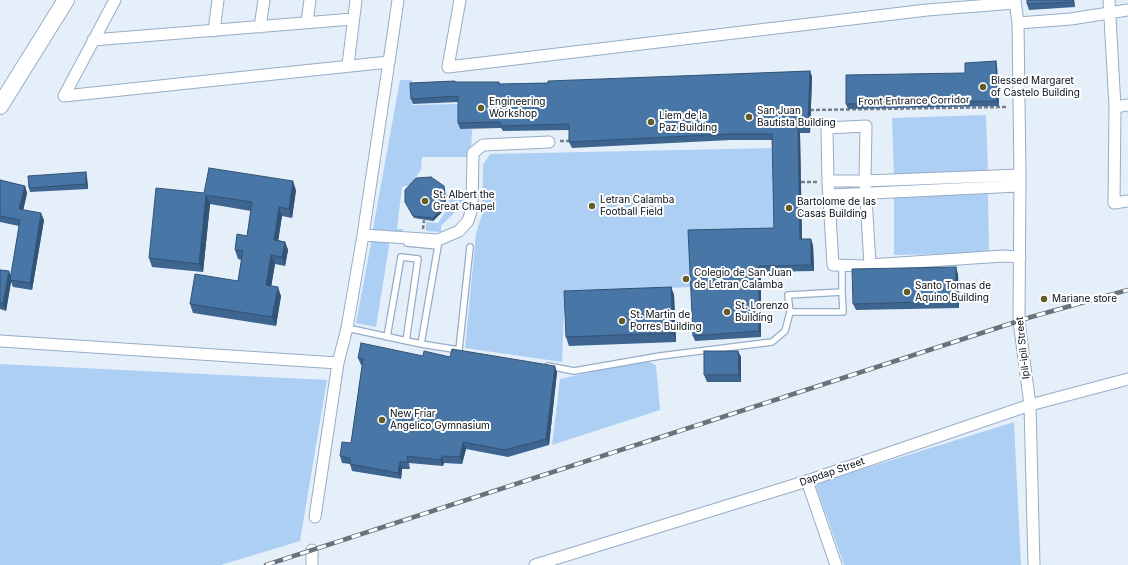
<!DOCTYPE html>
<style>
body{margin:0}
canvas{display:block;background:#e5effa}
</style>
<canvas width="1128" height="565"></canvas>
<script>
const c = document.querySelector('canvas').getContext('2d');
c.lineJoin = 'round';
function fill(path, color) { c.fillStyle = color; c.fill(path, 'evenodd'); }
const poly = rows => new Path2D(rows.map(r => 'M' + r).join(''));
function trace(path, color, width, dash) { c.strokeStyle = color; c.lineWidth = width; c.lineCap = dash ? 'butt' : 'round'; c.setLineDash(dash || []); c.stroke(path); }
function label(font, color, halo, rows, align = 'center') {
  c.font = font + ' Inter,sans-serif'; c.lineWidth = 4; c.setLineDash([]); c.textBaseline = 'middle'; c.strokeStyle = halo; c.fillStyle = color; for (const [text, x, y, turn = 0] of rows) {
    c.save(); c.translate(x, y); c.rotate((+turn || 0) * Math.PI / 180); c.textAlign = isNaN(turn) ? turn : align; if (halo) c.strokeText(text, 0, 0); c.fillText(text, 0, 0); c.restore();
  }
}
const green = poly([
 [400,80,412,80,412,105,458,104,459,129,472,129,471,157,422,157,421,170,410,185,402,187,397,229,403,229,402,237,372,234],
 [986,115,988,173,894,176,892,118],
 [774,148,776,234,692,287,565,292,562,362,465,348,476,234,482,214,483,165,490,154],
 [988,194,989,253,894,255,894,196],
 [467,196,468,207,458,209,441,226,441,232,426,231,426,222,438,223,449,206,449,198],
 [372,238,390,240,376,327,356,323],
 [644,360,656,365,660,410,552,445,560,379],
 [0,364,327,380,300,541,221,565,0,565],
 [1014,422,1021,565,844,565,815,484]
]);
const path = poly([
 [810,110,1008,107],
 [560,141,571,141],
 [801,182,817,182],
 [445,197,462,194],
 [423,229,424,220]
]);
const lane = poly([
 [407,243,438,246,421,344,459,350],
 [790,312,843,312,842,292],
 [347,328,421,344],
 [387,337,401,257,418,259,406,341],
 [459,350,470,247],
 [548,366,574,371,660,356,772,342,785,331,790,312,788,295,842,292,842,265]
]);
const street = poly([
 [460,0,448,67,927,10,1015,3],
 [1015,0,1018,23,1020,175,1019,321,1030,405,1034,565],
 [1109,0,1115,107,1114,203,1128,201],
 [307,22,310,0],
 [1018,23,1071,19,1128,10],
 [260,27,264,0],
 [214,31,218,0],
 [93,40,353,19],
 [348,65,356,0],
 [64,96,389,62,398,0],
 [64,96,115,0],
 [1115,107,1128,105],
 [828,181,865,181,1020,175],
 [830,195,1019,186],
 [363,235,438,240,459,231,468,221,472,208,473,153,483,145,549,142],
 [870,265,865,181,866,126,827,128,828,182,833,265,863,266,866,266,870,265,1003,256,1020,257],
 [0,341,338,363],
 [807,481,836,565],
 [315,517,338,363,347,328,363,235,388,68],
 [312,550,312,565],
 [535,565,807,481,1030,405,1128,379]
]);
const secondary = poly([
 [0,106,66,0]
]);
const rail = poly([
 [266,565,1031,317,1128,290]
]);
const wall = poly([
 [1074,0,1075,7,1029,10,1027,4],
 [996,61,997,66,999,106,848,109,846,104,965,73],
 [810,71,812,77,810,133,800,133,802,239,813,245,814,271,761,272,761,337,695,341,693,336,774,228,772,140,731,140,572,148,569,142,569,130,503,131,501,128,460,129,458,123,458,102,413,104,411,99,455,81,456,82,499,82,500,84,548,83],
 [87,177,88,189,30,192,29,188],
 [0,180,25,186,27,193,23,210,44,220,32,290,13,287,11,282,6,311,0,309,0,270,11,276,19,226,0,222],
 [445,189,446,208,433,221,414,218,405,202],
 [296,190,292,218,282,216,278,240,285,242,288,250,285,266,275,264,271,286,281,296,276,326,193,313,190,304,238,281,241,260,238,259,235,250,247,236,251,211,210,204,203,272,152,267,149,258,204,193],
 [958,274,959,308,856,310,853,304],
 [671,287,674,295,676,342,569,346,566,337],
 [738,351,741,357,741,382,707,382,704,375],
 [423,356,450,357,557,372,549,445,508,457,466,449,462,464,444,463,443,466,409,463,410,469,402,469,401,479,352,471,350,464,342,463,340,456,351,443,362,365,361,365,358,358]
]);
const shadedWall = poly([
 [1073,0,1074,0,1075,7,1073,2],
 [996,61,997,66,999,106,997,101],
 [810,71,812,77,810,133,808,127],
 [798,127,800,133,802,245,800,239],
 [86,172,87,177,88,189,86,184],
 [293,181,296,190,292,218,289,209],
 [25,186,27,193,22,216,19,209],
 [444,186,445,189,446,208,433,221,433,218],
 [206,195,210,204,203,272,199,264],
 [279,207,282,216,277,249,274,240],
 [41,213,44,220,32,290,30,283],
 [811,239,813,245,814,271,811,265],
 [285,242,288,250,285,266,282,257],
 [271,255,275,264,270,294,266,285],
 [759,266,761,272,761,337,759,331],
 [956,267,958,274,959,308,956,301],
 [9,271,12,278,10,280,11,282,6,311,3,304],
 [278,287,281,296,276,326,272,317],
 [671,287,674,295,676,342,673,333],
 [738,351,741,357,741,382,739,375],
 [555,366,557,372,549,445,546,439],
 [463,442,466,449,462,464,460,457],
 [442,456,444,463,443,466,440,460],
 [400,462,402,469,401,479,398,473]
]);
const building = poly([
 [1027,0,1073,0,1073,2,1027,4,1027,0],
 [996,61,997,101,846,104,846,75,965,73,965,63,996,61],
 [810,71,808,127,798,127,800,239,811,239,811,265,759,266,759,331,693,336,688,230,774,228,772,134,729,134,569,142,569,124,500,126,500,122,458,123,458,96,411,99,410,83,455,81,455,82,499,82,499,84,548,83,548,81,810,71],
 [209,168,293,181,289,209,279,207,274,240,285,242,282,257,271,255,266,285,278,287,272,317,190,304,195,274,238,281,243,251,235,250,237,234,247,236,252,202,206,195,199,264,149,258,156,188,204,193,209,168],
 [86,172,86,184,29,188,28,176,86,172],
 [431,177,444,186,445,206,433,218,413,216,405,202,405,190,416,178,431,177],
 [0,180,25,186,19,209,41,213,30,283,10,280,20,220,0,216,0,180],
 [956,267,956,301,853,304,852,269,956,267],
 [0,270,9,271,3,304,0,303,0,270],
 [671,287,673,333,566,337,564,291,671,287],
 [361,343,423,356,424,351,450,357,452,349,555,366,546,439,505,450,463,442,460,457,442,456,440,460,407,456,408,462,400,462,398,473,350,464,350,458,340,456,342,442,351,443,363,359,358,358,361,343],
 [704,351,738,351,739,375,704,375,704,351]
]);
const markers = [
 [983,87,4,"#635c28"],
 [481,108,4,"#635c28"],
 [749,117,4,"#635c28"],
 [651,122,4,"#635c28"],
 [425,201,4,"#635c28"],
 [592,206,4,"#635c28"],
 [789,208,4,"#635c28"],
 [686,279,4,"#635c28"],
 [907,292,4,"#635c28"],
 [1044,299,4,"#635c28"],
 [727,312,4,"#635c28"],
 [622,321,4,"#635c28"],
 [382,420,4,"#635c28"]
];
const poiNames = [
 ["Blessed Margaret",991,81],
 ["of Castelo Building",991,93],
 ["Engineering",489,102],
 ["Workshop",489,114],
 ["San Juan",757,111],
 ["Bautista Building",757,123],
 ["Liem de la",659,116],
 ["Paz Building",659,128],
 ["St. Albert the",433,195],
 ["Great Chapel",433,207],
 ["Letran Calamba",600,200],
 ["Football Field",600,212],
 ["Bartolome de las",797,202],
 ["Casas Building",797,214],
 ["Colegio de San Juan",694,273],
 ["de Letran Calamba",694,285],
 ["Santo Tomas de",915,286],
 ["Aquino Building",915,298],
 ["Mariane store",1052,299],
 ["St. Lorenzo",735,306],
 ["Building",735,318],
 ["St. Martin de",630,315],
 ["Porres Building",630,327],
 ["New Friar",390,414],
 ["Angelico Gymnasium",390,426]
];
const streetNames = [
 ["Front Entrance Corridor",914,101,-1],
 ["Ipil-ipil Street",1023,348,-96],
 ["Dapdap Street",832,472,-19]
];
fill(green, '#aecff4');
trace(lane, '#95adc8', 8);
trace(street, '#95adc8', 13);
trace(secondary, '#95adc8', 18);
trace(path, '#77808a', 2.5, [4, 2]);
trace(lane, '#fff', 5.5);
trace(street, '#fff', 11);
trace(secondary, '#fff', 16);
trace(rail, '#69727c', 4.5);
trace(rail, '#fff', 3, [9]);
fill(wall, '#3d6590');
fill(shadedWall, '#325375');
fill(building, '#4776a7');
trace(building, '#325375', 1);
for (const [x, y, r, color] of markers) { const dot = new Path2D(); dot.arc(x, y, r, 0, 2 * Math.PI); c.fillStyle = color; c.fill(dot); trace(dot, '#fff', 1.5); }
label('10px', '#050d16', '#fff', poiNames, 'left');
label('10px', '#050d16', '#fff', streetNames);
</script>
